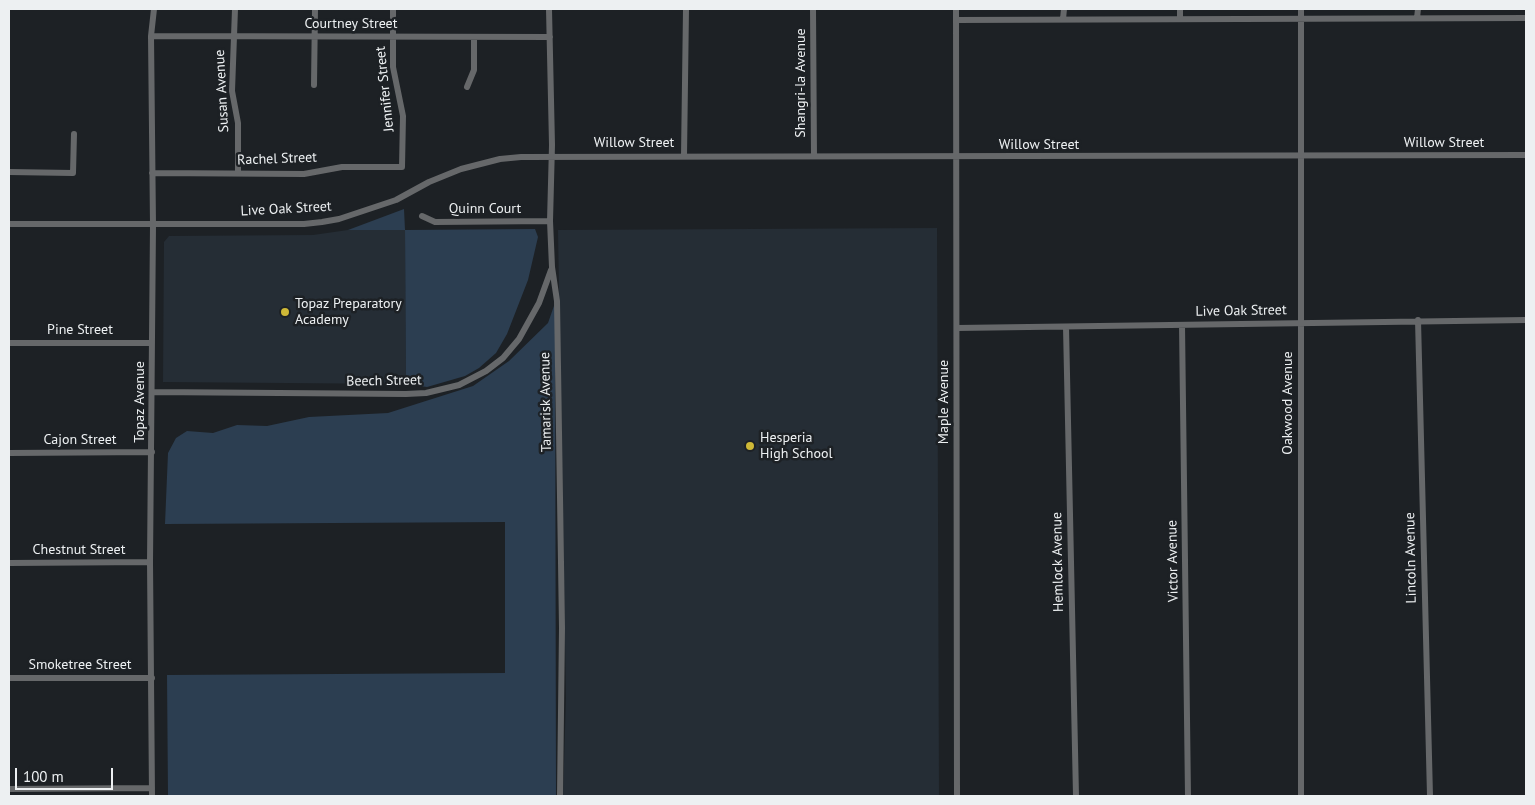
<!DOCTYPE html>
<style>
body{margin:0}
#map{position:relative;width:1535px;height:805px;overflow:hidden;background:#1d2125;font-family:"PT Sans",sans-serif}
canvas{display:block}
.frame{position:absolute;inset:0;border:10px solid #edf0f2;pointer-events:none}
.scale{position:absolute;left:15px;top:768px;width:98px;height:22px;box-sizing:border-box;border:2px solid #edf0f2;border-top:0;padding-left:6px;font-size:15px;line-height:18px;white-space:nowrap;color:#edf0f2;-webkit-text-stroke:4px #1d2125;paint-order:stroke}
</style>
<div id="map">
<canvas width="1535" height="805"></canvas>
<div class="frame"></div>
<div class="scale">100 m</div>
</div>
<script>
const c = document.querySelector('canvas').getContext('2d');
c.lineJoin = 'round';
function fill(path, color) { c.fillStyle = color; c.fill(path, 'evenodd'); }
const poly = rows => new Path2D(rows.map(r => 'M' + r).join(''));
function trace(path, color, width, dash) { c.strokeStyle = color; c.lineWidth = width; c.lineCap = dash ? 'butt' : 'round'; c.setLineDash(dash || []); c.stroke(path); }
function label(font, color, halo, rows, align = 'center') {
  c.font = font + ' "PT Sans",sans-serif'; c.lineWidth = 5; c.setLineDash([]); c.textBaseline = 'middle'; c.strokeStyle = halo; c.fillStyle = color; for (const [text, x, y, turn = 0] of rows) {
    c.save(); c.translate(x, y); c.rotate((+turn || 0) * Math.PI / 180); c.textAlign = isNaN(turn) ? turn : align; if (halo) c.strokeText(text, 0, 0); c.fillText(text, 0, 0); c.restore();
  }
}
const built = poly([
 [937,228,939,796,563,796,566,698,558,230],
 [348,230,405,230,406,384,163,382,164,242,169,236,313,235]
]);
const green = poly([
 [404,209,405,230,535,229,538,237,528,280,507,334,496,353,479,368,465,376,427,387,406,384,405,230,348,230],
 [555,303,556,796,168,796,167,675,505,673,505,522,165,524,168,453,176,438,187,431,213,433,237,425,267,426,309,417,388,413,473,386,509,361,548,323]
]);
const minor = poly([
 [235,9,232,91,238,123,238,173],
 [549,9,552,145,550,221,552,267,557,301,562,628,560,796],
 [813,9,814,156],
 [956,9,957,796],
 [1301,9,1301,796],
 [1417,18,1418,9],
 [1063,19,1064,9],
 [1180,19,1180,9],
 [956,20,1526,18],
 [151,36,550,37],
 [314,85,315,9],
 [467,87,474,70,474,37],
 [684,156,686,9],
 [9,172,73,173,74,134],
 [152,173,304,174,342,167,402,167,403,116,393,67,393,9],
 [422,216,435,222,550,221],
 [9,224,304,224,322,222,339,219,396,200,429,182,461,169,500,159,521,157,1526,155],
 [1418,320,1430,796],
 [1182,325,1188,796],
 [1066,327,1076,796],
 [957,328,1526,320],
 [9,343,152,343],
 [152,392,406,394,426,393,459,385,486,371,503,358,519,339,539,303,551,270],
 [9,453,152,452],
 [9,563,150,562],
 [9,678,152,678],
 [9,789,152,788],
 [152,796,150,562,153,225,151,36,154,9]
]);
const markers = [
 [285,312,5,"#ceb837"],
 [750,446,5,"#ceb837"]
];
const streetNames = [
 ["Courtney Street",351,24],
 ["Shangri-la Avenue",801,83,-90],
 ["Jennifer Street",385,89,-96],
 ["Susan Avenue",222,91,-93],
 ["Willow Street",634,143],
 ["Willow Street",1444,143],
 ["Willow Street",1039,145],
 ["Rachel Street",277,159,-2],
 ["Live Oak Street",286,209,-3],
 ["Quinn Court",485,209],
 ["Live Oak Street",1241,311,-1],
 ["Pine Street",80,330],
 ["Beech Street",384,381,-1],
 ["Topaz Avenue",140,402,-90],
 ["Tamarisk Avenue",546,402,-91],
 ["Maple Avenue",944,402,-90],
 ["Oakwood Avenue",1288,403,-90],
 ["Cajon Street",80,440],
 ["Chestnut Street",79,550],
 ["Lincoln Avenue",1411,558,-91],
 ["Victor Avenue",1173,561,-91],
 ["Hemlock Avenue",1058,562,-91],
 ["Smoketree Street",80,665]
];
const poiNames = [
 ["Topaz Preparatory",295,304],
 ["Academy",295,320],
 ["Hesperia",760,438],
 ["High School",760,454]
];
fill(built, '#252d35');
fill(green, '#2c3e51');
trace(minor, '#66686a', 6);
for (const [x, y, r, color] of markers) { const dot = new Path2D(); dot.arc(x, y, r, 0, 2 * Math.PI); c.fillStyle = color; c.fill(dot); trace(dot, '#1d2125', 2); }
label('14px', '#edf0f2', '#1d2125', streetNames);
label('14px', '#edf0f2', '#1d2125', poiNames, 'left');
</script>
